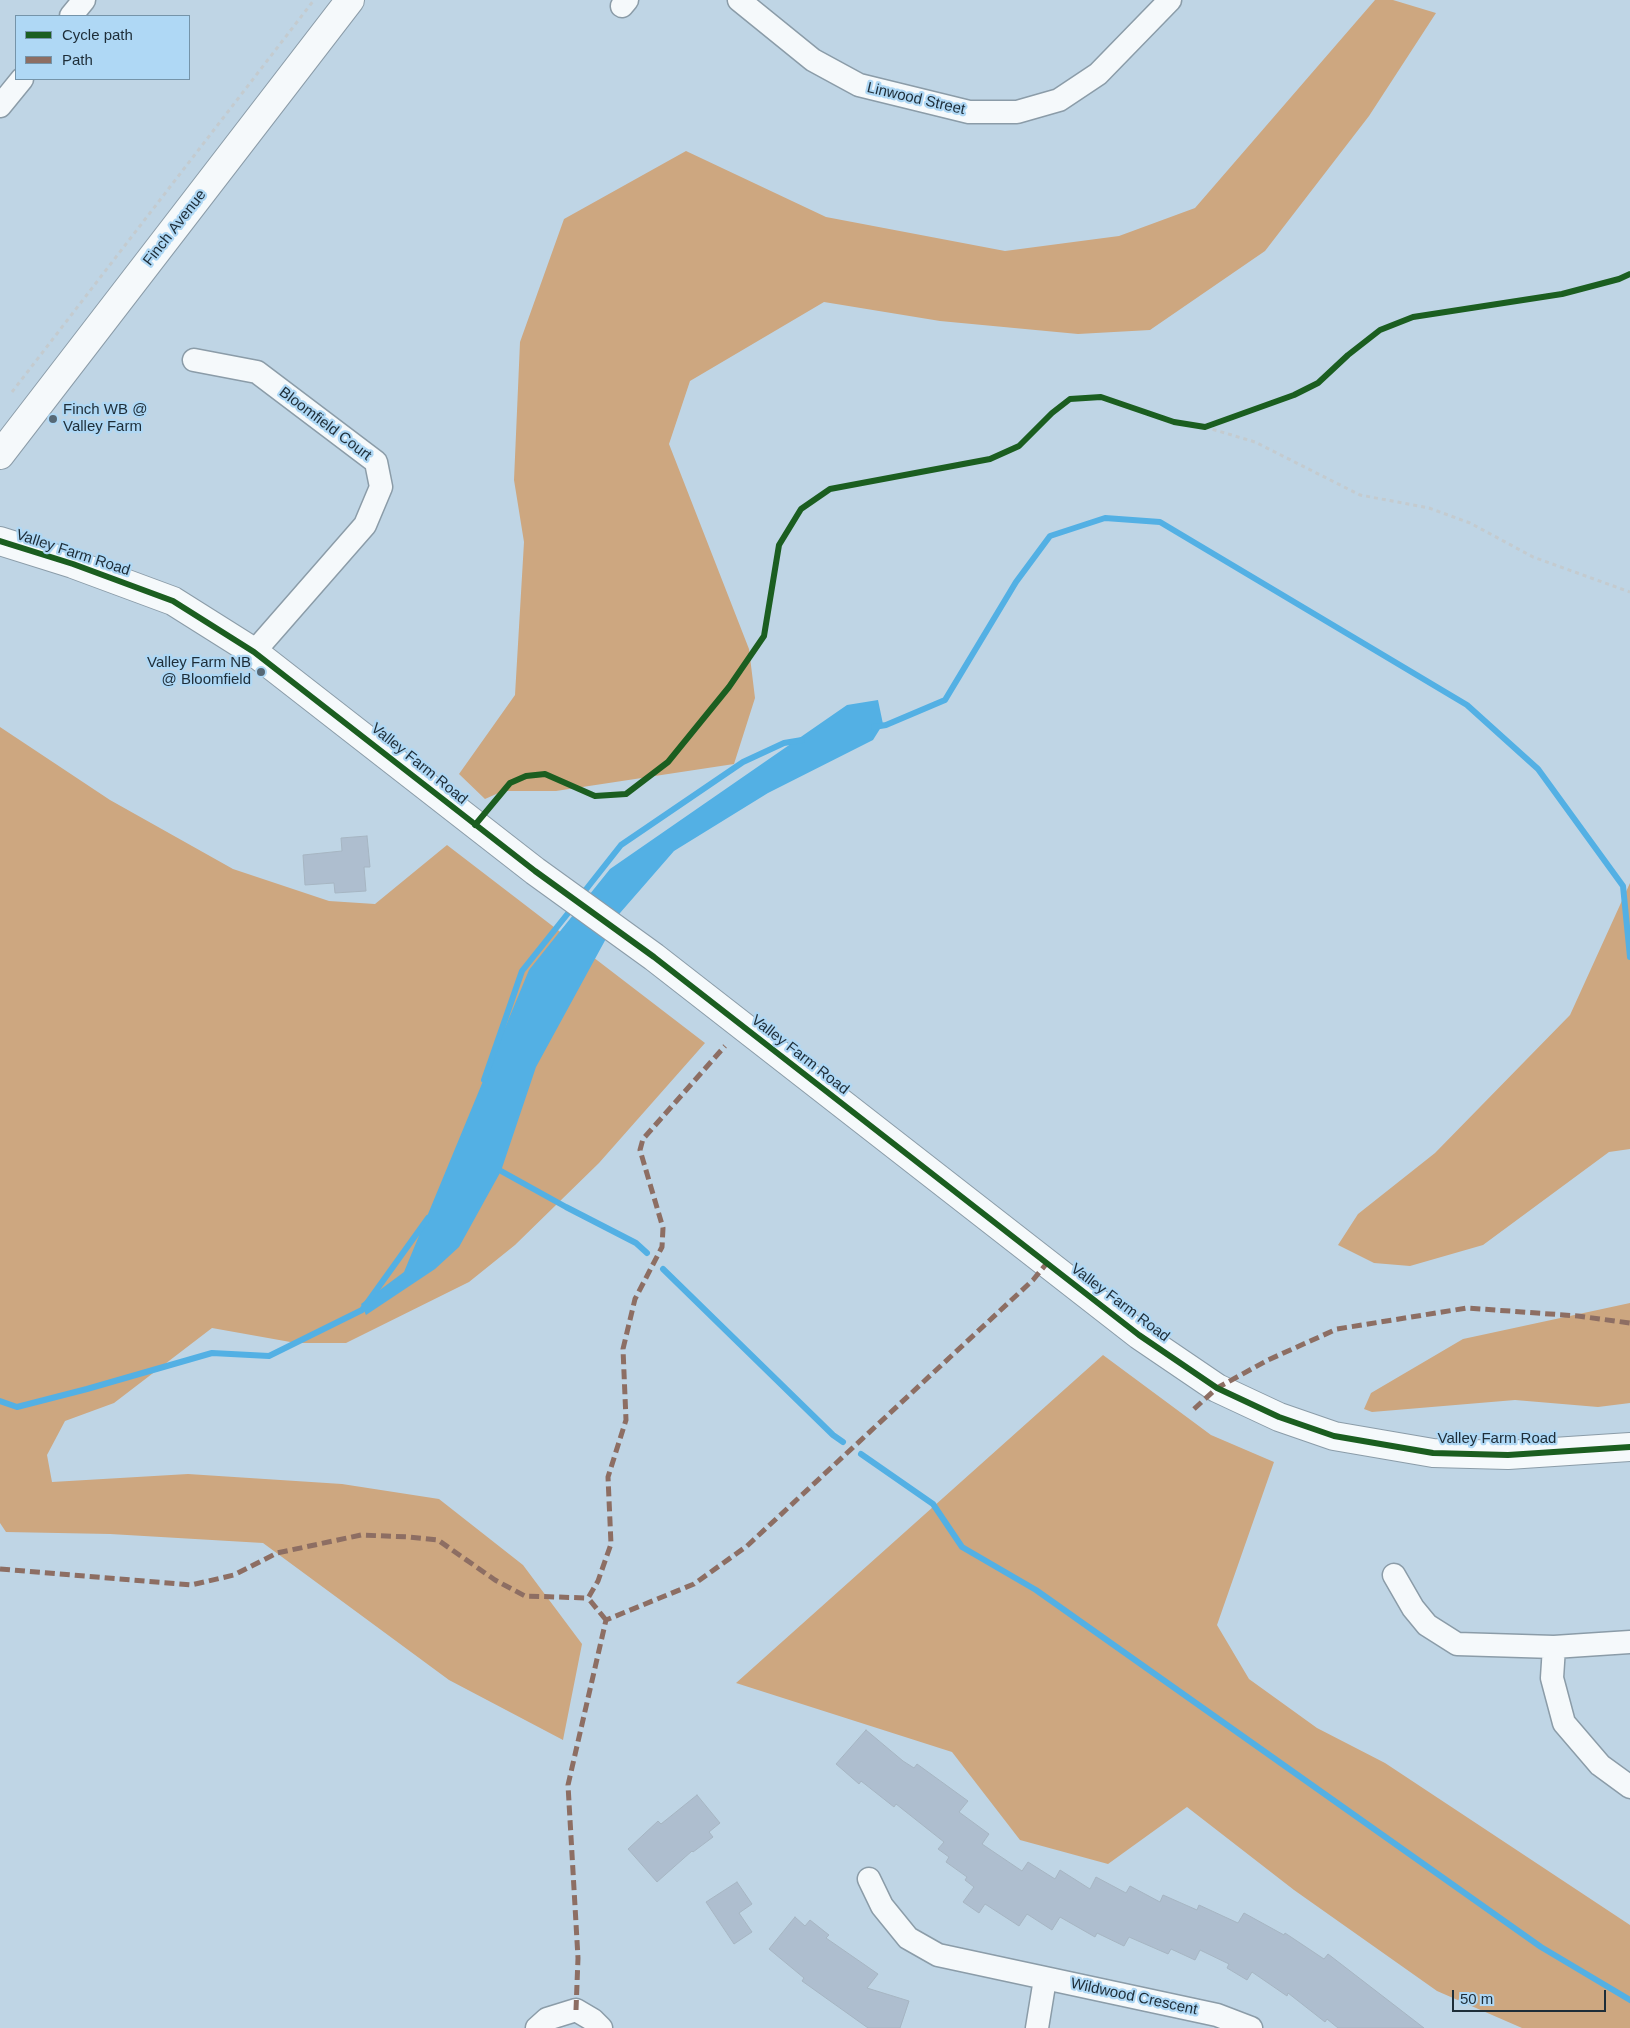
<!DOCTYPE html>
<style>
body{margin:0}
#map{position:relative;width:1630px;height:2028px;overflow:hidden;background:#bfd5e5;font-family:Helvetica,sans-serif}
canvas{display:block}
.legend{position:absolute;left:15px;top:15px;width:175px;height:65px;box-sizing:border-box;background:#afd8f5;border:1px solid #7594a9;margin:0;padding:6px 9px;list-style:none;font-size:15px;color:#1d2d38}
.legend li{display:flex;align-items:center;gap:10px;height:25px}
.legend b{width:25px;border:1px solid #7594a9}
.scale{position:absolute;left:1452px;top:1990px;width:154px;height:22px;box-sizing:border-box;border:2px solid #1d2d38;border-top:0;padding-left:6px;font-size:15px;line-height:18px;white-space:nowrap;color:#1d2d38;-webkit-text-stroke:4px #afd8f5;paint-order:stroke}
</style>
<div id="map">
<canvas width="1630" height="2028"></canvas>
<ul class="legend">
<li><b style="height:6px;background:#1b5e20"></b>Cycle path</li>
<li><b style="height:6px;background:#8d6e63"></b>Path</li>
</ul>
<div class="scale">50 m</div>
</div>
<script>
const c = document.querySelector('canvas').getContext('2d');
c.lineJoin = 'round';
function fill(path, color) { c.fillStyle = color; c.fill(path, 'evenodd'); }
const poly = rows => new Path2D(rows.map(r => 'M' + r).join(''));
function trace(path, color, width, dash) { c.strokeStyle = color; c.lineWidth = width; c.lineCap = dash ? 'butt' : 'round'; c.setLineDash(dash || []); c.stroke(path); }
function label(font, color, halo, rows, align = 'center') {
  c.font = font + ' Helvetica,sans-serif'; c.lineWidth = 4.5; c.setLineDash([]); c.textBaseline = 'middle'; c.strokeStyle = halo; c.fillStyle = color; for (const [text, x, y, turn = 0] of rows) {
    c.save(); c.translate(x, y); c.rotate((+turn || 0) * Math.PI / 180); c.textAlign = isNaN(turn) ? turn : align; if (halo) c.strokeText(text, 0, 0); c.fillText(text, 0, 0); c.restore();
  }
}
const forest = poly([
 [1375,0,1393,0,1436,13,1369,116,1265,251,1150,330,1078,334,940,321,824,302,690,381,669,444,749,649,755,698,734,764,556,791,503,791,485,799,459,774,515,695,524,542,514,480,520,342,564,219,686,151,826,217,1005,251,1119,236,1195,208],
 [0,727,110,800,233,869,329,901,375,904,447,845,705,1043,599,1163,515,1245,469,1282,346,1343,296,1343,212,1328,114,1403,65,1421,47,1455,52,1482,188,1474,342,1484,439,1499,523,1565,582,1644,563,1740,449,1680,263,1543,110,1534,6,1532,0,1523],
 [1630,883,1630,1149,1609,1152,1483,1245,1410,1266,1374,1263,1338,1245,1358,1214,1435,1153,1570,1015],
 [1630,1303,1630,1403,1598,1407,1515,1400,1372,1412,1364,1409,1371,1393,1463,1339],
 [1103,1355,1211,1435,1274,1462,1217,1625,1249,1679,1317,1728,1385,1763,1630,1925,1630,2028,1522,2028,1437,1991,1294,1890,1187,1807,1108,1864,1020,1840,952,1752,736,1683]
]);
const water = poly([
 [878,700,883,724,873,740,768,793,674,851,620,913,536,1067,501,1171,459,1247,435,1269,366,1315,361,1304,404,1272,529,970,610,869,847,705]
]);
const stream = poly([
 [874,727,886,725,945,700,1016,582,1050,536,1105,518,1160,522,1467,705,1538,769,1623,886,1630,957],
 [580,897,621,845,743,762,784,743,802,740],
 [484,1080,522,971,573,907],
 [501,1171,566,1207,636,1243,647,1253],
 [663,1269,833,1435,843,1442],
 [0,1401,17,1407,87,1389,212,1353,269,1356,362,1310,428,1218],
 [861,1454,933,1504,962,1547,1036,1590,1541,1947,1630,2000]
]);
const building = poly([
 [367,836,370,867,364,867,366,891,335,893,334,883,305,885,303,855,342,851,341,838,367,836],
 [866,1730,903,1761,914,1768,917,1764,968,1801,959,1812,989,1834,982,1844,1022,1871,1028,1862,1055,1879,1060,1870,1090,1889,1096,1877,1126,1893,1130,1886,1160,1902,1163,1895,1197,1910,1199,1905,1238,1923,1244,1913,1284,1935,1285,1933,1324,1959,1328,1954,1424,2028,1338,2028,1327,2019,1325,2022,1288,1993,1287,1996,1252,1972,1247,1980,1227,1968,1229,1964,1200,1950,1195,1960,1171,1949,1168,1954,1129,1937,1124,1946,1097,1933,1095,1937,1060,1917,1052,1930,1027,1914,1019,1926,985,1904,979,1913,963,1902,974,1887,965,1880,967,1877,946,1862,949,1857,938,1849,944,1842,896,1804,894,1807,861,1781,859,1784,836,1764,866,1730],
 [697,1795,720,1823,709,1832,713,1837,693,1852,692,1851,657,1882,628,1849,658,1821,661,1824,697,1795],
 [737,1882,752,1904,739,1913,752,1932,734,1944,706,1902,737,1882],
 [795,1917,805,1926,810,1920,829,1935,826,1938,878,1974,867,1988,909,2001,900,2028,868,2028,802,1981,804,1978,769,1949,795,1917]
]);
const path = poly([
 [12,392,314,0],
 [1205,427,1255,442,1360,495,1429,508,1470,523,1533,557,1630,592]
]);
const minor = poly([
 [739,0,813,60,859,85,969,112,1017,112,1059,100,1098,74,1170,0],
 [622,6,627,0],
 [71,16,84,0],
 [0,106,22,79],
 [194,360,257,372,376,462,381,487,365,525,254,652],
 [1394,1575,1413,1608,1427,1625,1457,1644,1554,1647,1630,1642],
 [1554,1647,1552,1678,1564,1723,1600,1765,1630,1787],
 [869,1879,882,1906,908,1938,938,1955,1217,2015,1251,2028],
 [537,2028,547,2019,576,2010,593,2020,601,2028],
 [1037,2028,1045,1979]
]);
const tertiary = poly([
 [0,541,73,564,173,601,254,652,535,871,654,957,1139,1335,1217,1388,1279,1417,1334,1436,1433,1453,1508,1455,1630,1447]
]);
const secondary = poly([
 [0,455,350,0]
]);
const quiet = poly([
 [1194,1409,1217,1388,1268,1360,1337,1329,1467,1308,1578,1316,1630,1323],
 [0,1569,191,1585,234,1575,277,1553,361,1535,409,1537,438,1540,495,1580,525,1596,588,1598],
 [606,1620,588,1598,598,1581,611,1544,608,1477,626,1420,623,1349,635,1299,662,1247,663,1228,640,1150,643,1139,725,1046],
 [576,2010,578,1958,568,1785,606,1620,694,1584,747,1546,1033,1280,1047,1263]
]);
const cycleway = poly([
 [0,541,73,564,173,601,254,652,535,871,654,957,1139,1335,1217,1388,1279,1417,1334,1436,1433,1453,1508,1455,1630,1447],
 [475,825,510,783,526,776,545,774,595,796,626,794,668,762,729,687,764,636,779,545,801,509,830,489,990,459,1019,446,1052,413,1070,399,1101,397,1174,422,1205,427,1294,395,1318,383,1348,355,1380,330,1413,317,1562,294,1619,279,1630,274]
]);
const markers = [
 [53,419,5,"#566875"],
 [261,672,5,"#566875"]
];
const streetNames = [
 ["Linwood Street",916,99,13],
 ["Finch Avenue",175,228,-52],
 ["Bloomfield Court",325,424,37],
 ["Valley Farm Road",73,553,18],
 ["Valley Farm Road",419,764,39],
 ["Valley Farm Road",800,1055,38],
 ["Valley Farm Road",1120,1303,37],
 ["Valley Farm Road",1497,1439],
 ["Wildwood Crescent",1134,1997,12]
];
const poiNames = [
 ["Finch WB @",63,410],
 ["Valley Farm",63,427],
 ["Valley Farm NB",251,663,"right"],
 ["@ Bloomfield",251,680,"right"]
];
fill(forest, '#cda780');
fill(water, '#53b0e4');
trace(stream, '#53b0e4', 6);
fill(building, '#aebecf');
trace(building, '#a6b5c2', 1);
trace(minor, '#8b9ca8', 25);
trace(tertiary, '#8b9ca8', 30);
trace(secondary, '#8b9ca8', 30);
trace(path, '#c4cbcf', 3, [4, 4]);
trace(minor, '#f5f9fb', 22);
trace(tertiary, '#f5f9fb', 28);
trace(secondary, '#f5f9fb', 28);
trace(quiet, '#8d6e63', 5, [10, 5]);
trace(cycleway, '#1b5e20', 6);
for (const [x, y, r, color] of markers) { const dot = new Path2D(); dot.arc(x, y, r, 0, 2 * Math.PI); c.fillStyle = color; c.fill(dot); trace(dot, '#afd8f5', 2); }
label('15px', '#1d2d38', '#afd8f5', streetNames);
label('15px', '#1d2d38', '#afd8f5', poiNames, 'left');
</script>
